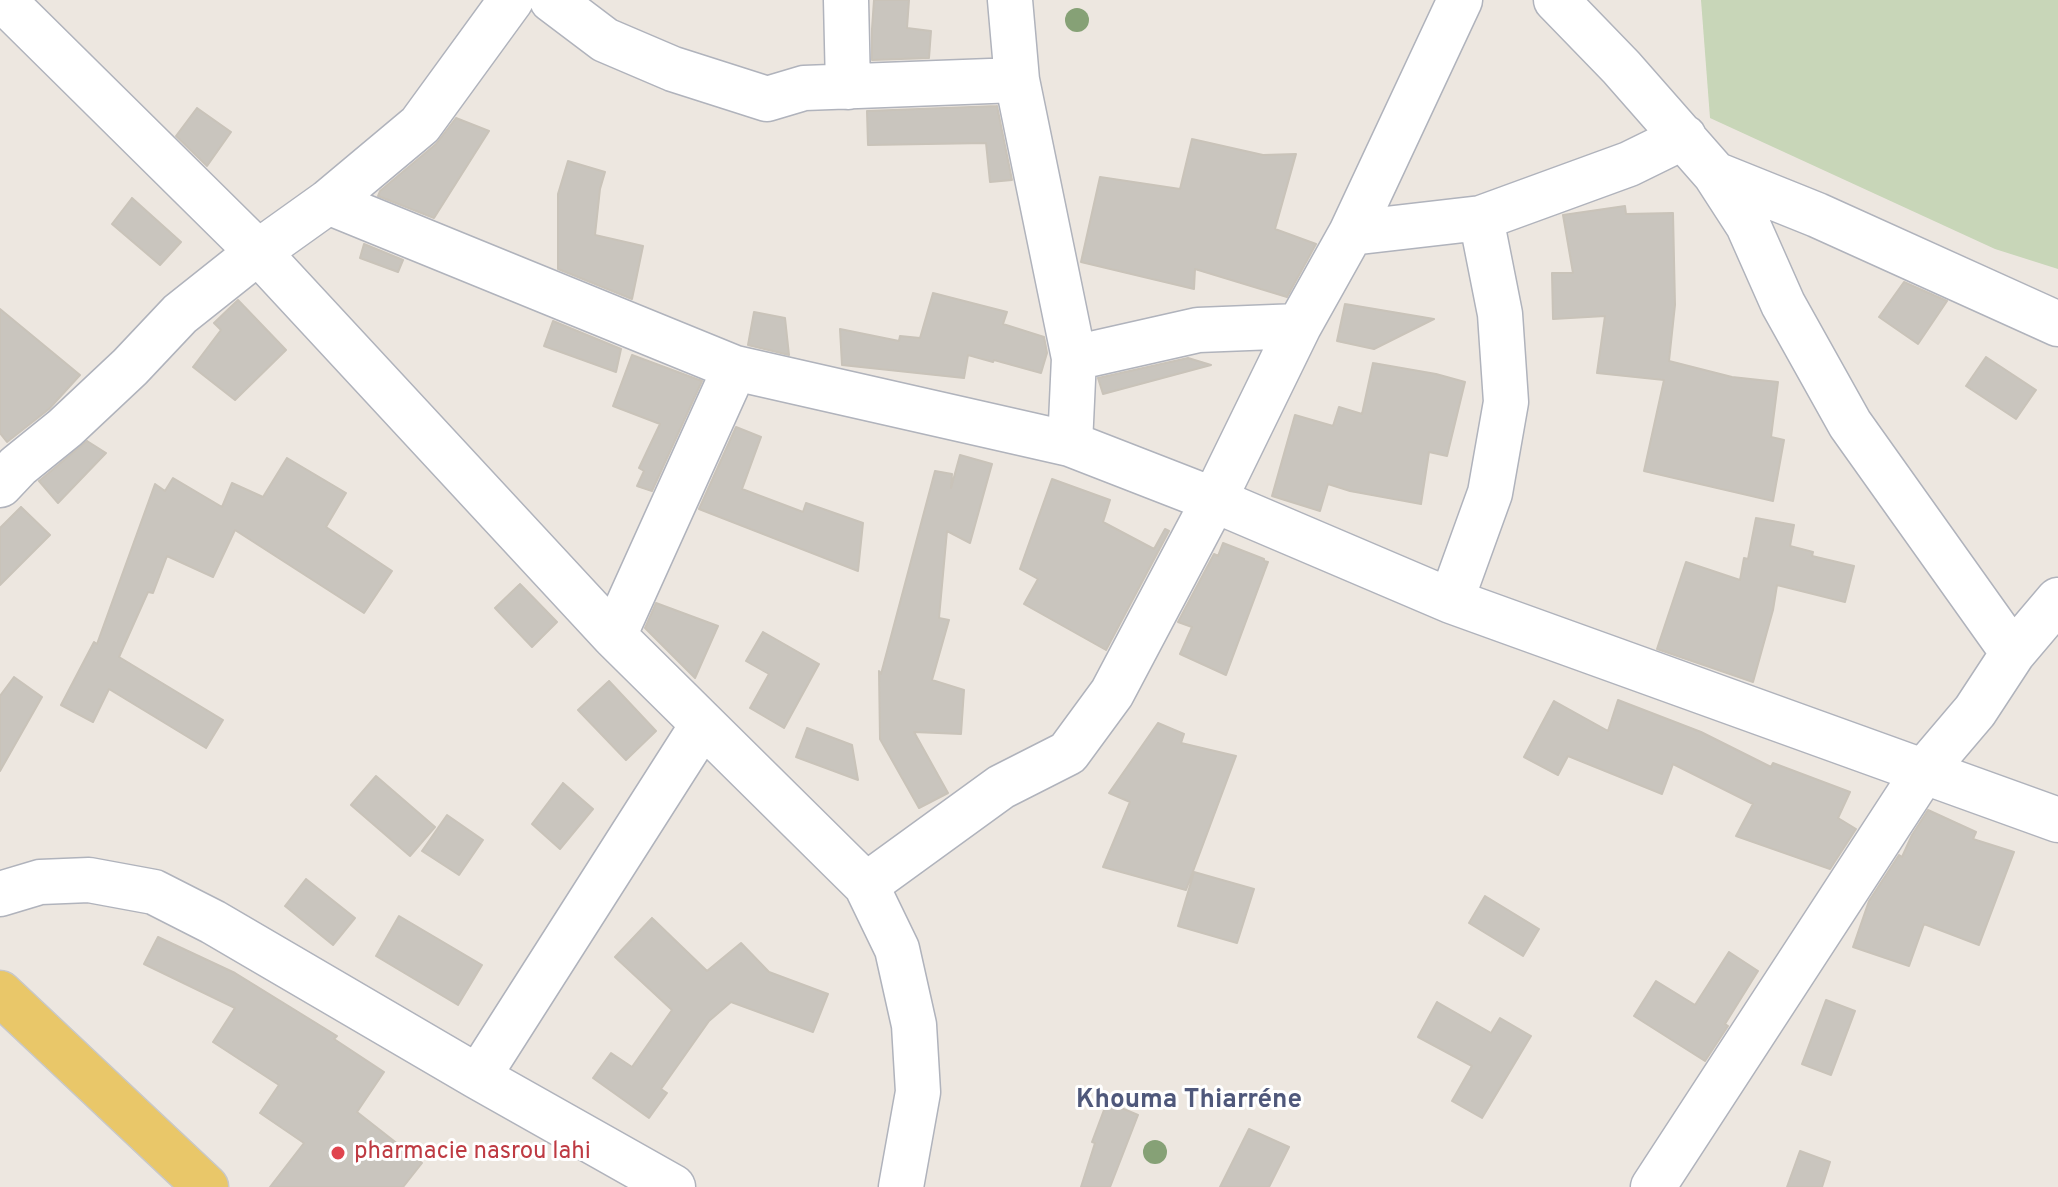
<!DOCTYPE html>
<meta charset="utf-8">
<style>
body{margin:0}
canvas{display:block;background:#ede7e0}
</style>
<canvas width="2058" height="1187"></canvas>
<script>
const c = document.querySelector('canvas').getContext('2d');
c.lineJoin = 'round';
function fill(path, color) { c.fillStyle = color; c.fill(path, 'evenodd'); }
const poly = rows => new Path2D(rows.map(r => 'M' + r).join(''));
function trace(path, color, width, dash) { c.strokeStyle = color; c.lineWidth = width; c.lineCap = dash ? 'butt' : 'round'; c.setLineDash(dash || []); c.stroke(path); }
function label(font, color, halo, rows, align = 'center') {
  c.font = font + ' Overpass,sans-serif'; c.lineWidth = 6; c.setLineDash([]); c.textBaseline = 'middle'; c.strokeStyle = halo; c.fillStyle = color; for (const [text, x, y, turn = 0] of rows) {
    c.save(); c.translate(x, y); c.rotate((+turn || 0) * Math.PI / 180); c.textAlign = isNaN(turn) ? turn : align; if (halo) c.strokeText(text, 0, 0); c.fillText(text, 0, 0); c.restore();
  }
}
const cemetery = poly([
 [1701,0,2058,0,2058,269,1995,249,1710,118]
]);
const building = poly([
 [874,0,909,0,907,28,931,31,929,58,872,60,872,29,874,0],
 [997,106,1012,180,990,182,986,143,868,145,867,111,997,106],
 [197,108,231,132,207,166,176,136,197,108],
 [456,118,489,131,434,218,378,196,380,191,436,144,456,118],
 [1192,139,1263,155,1296,154,1275,229,1316,244,1287,297,1195,269,1194,289,1081,262,1100,177,1180,189,1192,139],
 [568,161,605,172,600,189,595,235,643,246,632,299,558,269,558,194,568,161],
 [132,198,181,242,160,265,112,224,132,198],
 [1625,206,1626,214,1673,213,1675,305,1669,361,1732,377,1778,382,1771,437,1784,440,1773,501,1644,471,1664,380,1597,373,1605,316,1553,319,1552,273,1573,273,1563,215,1625,206],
 [364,244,403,260,398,272,360,258,364,244],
 [1904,282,1947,301,1918,344,1879,317,1904,282],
 [933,293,1007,312,1003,324,1044,337,1047,353,1041,373,994,360,993,362,968,355,964,378,842,365,840,329,899,341,900,336,920,338,933,293],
 [238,300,286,350,235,400,193,367,221,330,214,323,238,300],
 [1345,304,1434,319,1374,349,1337,341,1345,304],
 [0,309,80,375,49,409,7,442,0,433,0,309],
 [754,312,785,318,789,355,748,345,754,312],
 [553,321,621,349,616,372,544,346,553,321],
 [632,355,702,381,652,491,637,486,644,471,639,468,660,424,613,406,632,355],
 [1986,357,2036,390,2016,419,1966,386,1986,357],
 [1188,358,1211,365,1103,394,1098,378,1188,358],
 [1373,363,1436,374,1465,382,1447,456,1429,452,1421,504,1350,491,1328,484,1320,511,1272,496,1295,415,1333,426,1339,407,1362,414,1373,363],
 [736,427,761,437,742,489,803,512,806,503,863,523,858,571,699,509,736,427],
 [87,441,106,453,58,503,39,481,87,441],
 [960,455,992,464,970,543,947,531,939,618,949,620,932,680,964,690,961,734,914,732,948,793,919,808,880,739,879,671,881,674,935,471,952,474,951,488,960,455],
 [287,458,346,493,326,527,392,571,364,613,235,530,213,577,167,556,153,593,148,592,119,657,223,720,206,748,109,689,93,722,61,705,94,642,97,644,155,484,165,491,173,478,222,507,232,483,263,497,287,458],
 [1052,479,1110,500,1103,522,1154,549,1165,529,1169,531,1106,650,1024,604,1038,579,1020,569,1052,479],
 [21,507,50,535,0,585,0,528,21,507],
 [1756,518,1794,525,1790,546,1813,552,1812,556,1854,566,1845,602,1777,585,1773,610,1753,682,1657,649,1686,562,1740,580,1744,558,1748,559,1756,518],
 [1223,543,1264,559,1264,561,1268,562,1226,675,1180,654,1192,627,1178,622,1214,554,1218,556,1223,543],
 [520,584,557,622,532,647,495,608,520,584],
 [656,603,718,626,695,678,645,628,656,603],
 [763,632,819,664,784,728,750,708,769,674,746,661,763,632],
 [14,677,42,697,0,771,0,696,14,677],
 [609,681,656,731,626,760,578,710,609,681],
 [1618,700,1701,732,1771,767,1773,763,1850,792,1838,818,1856,829,1830,869,1736,836,1753,804,1673,764,1662,794,1568,756,1558,775,1524,757,1554,701,1608,731,1618,700],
 [1158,723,1184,734,1181,743,1236,756,1186,890,1103,867,1130,802,1109,793,1158,723],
 [807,728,852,745,858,780,796,757,807,728],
 [376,776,435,827,410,856,351,805,376,776],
 [563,783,593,809,560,849,532,824,563,783],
 [1928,810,1976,832,1973,839,2014,852,1979,945,1924,924,1909,966,1853,947,1869,901,1899,855,1902,857,1912,835,1928,810],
 [447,815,483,840,459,875,422,851,447,815],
 [1194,872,1254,889,1237,943,1178,926,1194,872],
 [306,879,355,918,333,945,285,906,306,879],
 [1485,896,1539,929,1523,956,1469,923,1485,896],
 [399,916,482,965,458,1005,376,956,399,916],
 [652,918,707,971,741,943,769,972,828,994,813,1032,731,1002,709,1021,661,1089,667,1093,649,1118,593,1078,611,1053,632,1067,672,1010,615,957,652,918],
 [158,937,235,973,337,1036,334,1039,384,1072,357,1112,422,1163,403,1187,270,1187,304,1143,260,1113,279,1085,213,1042,235,1008,144,964,158,937],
 [1729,952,1758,971,1725,1024,1728,1026,1705,1061,1634,1016,1656,981,1695,1005,1729,952],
 [1826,1000,1855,1011,1831,1075,1802,1064,1826,1000],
 [1437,1002,1491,1033,1500,1018,1531,1036,1482,1118,1452,1101,1472,1066,1418,1037,1437,1002],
 [1107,1102,1138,1115,1110,1187,1081,1187,1095,1143,1092,1142,1107,1102],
 [1249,1129,1289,1147,1269,1187,1220,1187,1249,1129],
 [1800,1151,1830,1162,1822,1187,1787,1187,1800,1151]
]);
const street = poly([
 [3,0,258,252,614,636,866,885,897,949,914,1025,918,1092,901,1187],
 [552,0,605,40,673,69,767,99,804,88,1017,80],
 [846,0,848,87],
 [1010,0,1017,80,1074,358,1070,444],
 [1556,0,1621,67,1715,174,1817,215,2058,324],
 [1715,174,1748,225,1783,304,1850,424,2013,653],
 [328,202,735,368,1070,444,1214,500,1451,601,2058,820],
 [1351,233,1481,218,1629,164,1684,137],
 [1074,358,1198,330,1299,326],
 [0,485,18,466,65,428,130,367,180,314,258,252,328,202,420,125,511,0],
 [1451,601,1490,493,1506,402,1500,314,1481,218],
 [614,636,735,368],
 [866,885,1001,787,1068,753,1112,693,1214,500,1299,326,1351,233,1460,0],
 [0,894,40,882,89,880,154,892,213,922,478,1077,673,1187],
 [478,1077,703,724],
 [1653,1187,1924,771,1975,711,2013,653,2058,600]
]);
const primary = poly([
 [0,993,206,1187]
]);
const trees = [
 [1077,20],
 [1155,1152]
];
const markers = [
 [338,1153,8,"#e0444e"]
];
const healthNames = [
 ["pharmacie nasrou lahi",354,1153]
];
const neighbourhoodNames = [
 ["Khouma Thiarréne",1189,1102]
];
fill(cemetery, '#c8d6b8');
fill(building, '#c9c5be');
trace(building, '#c9c3b9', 2);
trace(street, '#b0b3bc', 47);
trace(primary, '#c8c8c8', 47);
trace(street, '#fff', 44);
trace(primary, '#e9c769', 44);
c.fillStyle = '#86a176';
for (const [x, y] of trees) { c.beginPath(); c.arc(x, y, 12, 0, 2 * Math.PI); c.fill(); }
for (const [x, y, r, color] of markers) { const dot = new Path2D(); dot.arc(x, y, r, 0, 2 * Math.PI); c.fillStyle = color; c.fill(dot); trace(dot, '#fff', 3); }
label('24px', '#be3a42', '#fff', healthNames, 'left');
label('bold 26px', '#4f587b', '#fff', neighbourhoodNames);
</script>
